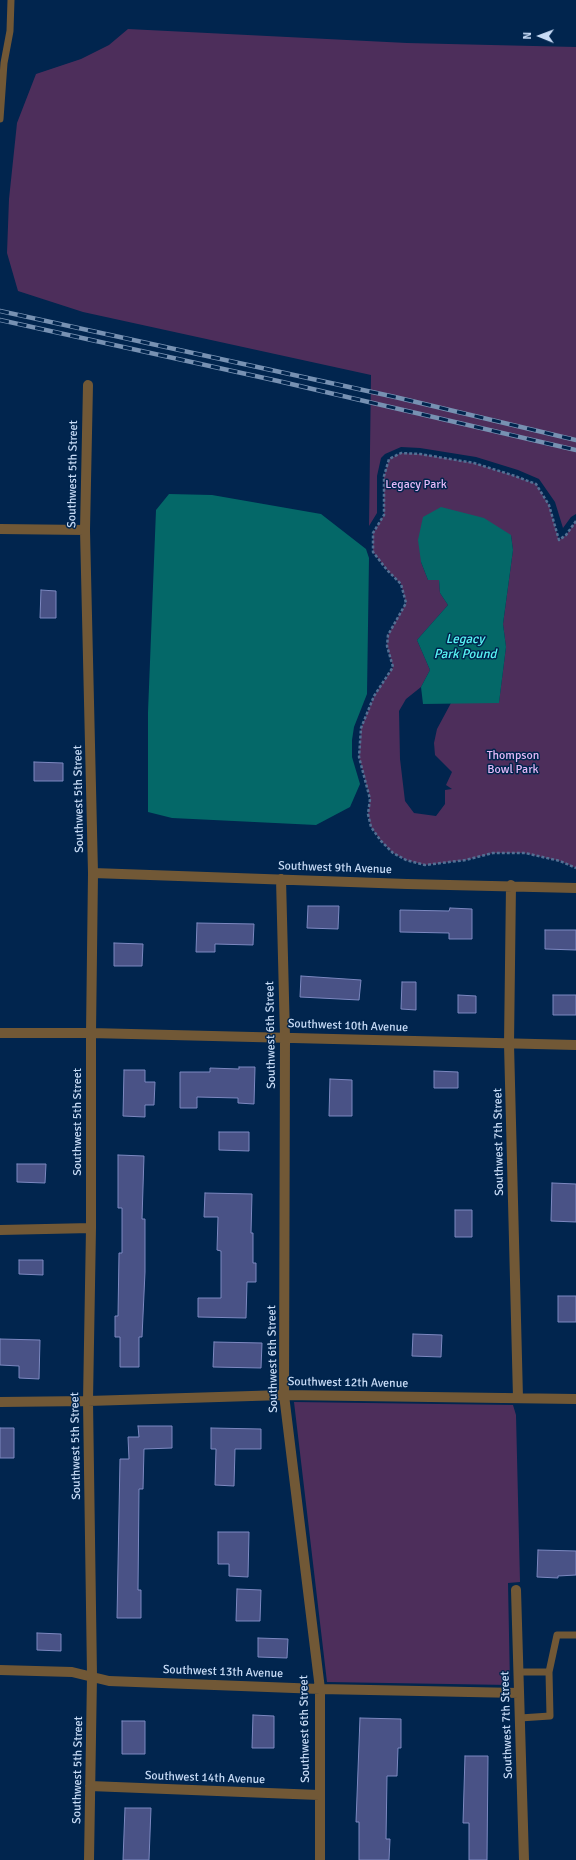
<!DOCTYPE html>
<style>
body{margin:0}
#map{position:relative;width:576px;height:1860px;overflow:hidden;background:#01254e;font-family:Signika,sans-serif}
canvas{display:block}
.north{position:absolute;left:520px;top:16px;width:40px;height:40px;-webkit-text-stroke:3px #01254e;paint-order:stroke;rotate:271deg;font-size:11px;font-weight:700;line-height:16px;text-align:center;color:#c7dbf6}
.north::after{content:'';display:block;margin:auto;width:14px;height:18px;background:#c7dbf6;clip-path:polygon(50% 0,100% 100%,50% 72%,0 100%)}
</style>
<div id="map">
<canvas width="576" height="1860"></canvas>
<div class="north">N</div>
</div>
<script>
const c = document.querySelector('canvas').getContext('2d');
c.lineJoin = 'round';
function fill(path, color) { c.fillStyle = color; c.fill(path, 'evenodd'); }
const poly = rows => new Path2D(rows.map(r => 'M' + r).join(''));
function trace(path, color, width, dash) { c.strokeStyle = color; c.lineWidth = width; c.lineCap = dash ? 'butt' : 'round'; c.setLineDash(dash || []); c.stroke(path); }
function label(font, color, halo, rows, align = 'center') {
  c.font = font + ' Signika,sans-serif'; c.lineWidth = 3; c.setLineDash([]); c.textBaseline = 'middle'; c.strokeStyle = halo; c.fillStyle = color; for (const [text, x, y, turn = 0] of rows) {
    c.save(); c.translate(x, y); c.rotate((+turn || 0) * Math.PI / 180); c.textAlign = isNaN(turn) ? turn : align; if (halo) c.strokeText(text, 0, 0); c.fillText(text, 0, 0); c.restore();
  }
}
const green = poly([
 [128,29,407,43,576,47,576,514,571,517,563,528,555,502,539,479,518,470,476,457,420,448,401,447,385,454,381,458,377,476,377,513,369,526,371,375,83,312,18,291,7,253,9,199,17,123,36,74,81,59,109,45],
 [401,453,420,454,474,463,515,476,536,484,549,505,559,540,566,535,576,521,576,868,560,861,524,853,493,853,466,860,425,865,406,860,393,853,381,841,371,827,368,814,370,798,359,757,361,728,374,696,393,667,387,646,388,635,406,603,401,584,387,570,373,552,373,533,384,515,384,476,389,459],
 [511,535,513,550,503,624,506,647,499,702,451,703,437,729,434,743,435,755,452,772,446,785,452,789,445,790,445,804,436,816,414,813,405,801,400,759,399,711,406,699,421,687,430,670,417,640,448,605,440,593,439,580,428,580,421,562],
 [294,1402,513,1405,516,1415,520,1582,508,1583,510,1685,327,1682]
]);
const water = poly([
 [169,494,212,495,321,514,366,549,369,558,367,694,354,727,352,740,352,757,360,784,350,807,316,825,172,818,148,812,148,712,156,510],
 [441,507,484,518,511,535,513,550,503,624,506,647,499,703,423,704,421,687,430,670,417,640,448,605,440,593,439,580,428,580,421,562,418,540,423,517]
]);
const building = poly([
 [41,590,56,591,56,618,40,618,41,590],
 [34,762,63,763,63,781,34,781,34,762],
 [308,906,339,906,338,929,307,928,308,906],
 [450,908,472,909,472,939,449,939,449,933,400,932,400,910,449,911,450,908],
 [197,923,254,924,253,945,215,944,215,952,196,952,197,923],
 [545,930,576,930,576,950,545,949,545,930],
 [114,943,143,944,142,966,114,966,114,943],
 [301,976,361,980,359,1000,300,997,301,976],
 [402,982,416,982,416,1010,401,1009,402,982],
 [458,995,476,996,476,1013,458,1013,458,995],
 [553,995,576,995,576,1015,553,1015,553,995],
 [239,1067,255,1067,254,1104,238,1103,238,1098,197,1097,197,1108,180,1108,180,1072,210,1072,210,1068,239,1069,239,1067],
 [124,1070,145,1070,145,1082,155,1082,154,1105,145,1105,145,1117,123,1116,124,1070],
 [434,1071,458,1072,458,1088,434,1088,434,1071],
 [330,1079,352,1080,352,1116,329,1116,330,1079],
 [219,1132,249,1132,249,1151,219,1150,219,1132],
 [118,1155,144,1156,142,1219,145,1219,145,1272,142,1337,139,1337,139,1367,120,1367,120,1337,115,1337,115,1316,118,1316,119,1253,122,1253,122,1208,118,1208,118,1155],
 [17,1164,46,1164,45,1183,17,1182,17,1164],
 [552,1183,576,1184,576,1222,551,1221,552,1183],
 [205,1193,252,1194,251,1233,253,1233,253,1263,256,1263,256,1282,247,1282,246,1318,198,1317,198,1298,221,1298,221,1251,217,1250,218,1217,204,1217,205,1193],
 [455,1210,472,1210,472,1237,455,1237,455,1210],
 [19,1260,43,1260,43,1275,19,1274,19,1260],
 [558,1296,576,1296,576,1322,558,1322,558,1296],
 [413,1334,442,1335,441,1357,412,1356,413,1334],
 [0,1339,40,1340,39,1379,19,1378,19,1366,0,1365,0,1339],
 [214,1342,262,1343,261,1368,213,1367,214,1342],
 [138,1426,172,1426,172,1448,144,1449,143,1489,139,1489,138,1590,141,1590,141,1618,117,1618,120,1459,129,1459,128,1437,139,1437,138,1426],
 [0,1428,14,1428,14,1458,0,1458,0,1428],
 [211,1428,261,1429,261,1449,235,1449,234,1486,215,1485,216,1449,211,1449,211,1428],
 [218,1532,249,1532,248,1577,229,1576,229,1564,218,1564,218,1532],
 [538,1550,576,1551,576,1575,558,1576,558,1578,537,1577,538,1550],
 [237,1589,261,1590,260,1621,236,1621,237,1589],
 [37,1633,61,1634,61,1651,37,1650,37,1633],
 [258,1638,288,1639,287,1658,258,1657,258,1638],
 [253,1715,274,1716,274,1748,252,1748,253,1715],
 [360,1718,401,1719,401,1748,398,1748,397,1776,387,1776,386,1839,390,1839,389,1860,359,1860,359,1822,356,1822,360,1718],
 [122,1721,145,1721,145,1754,122,1754,122,1721],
 [465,1756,488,1756,487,1860,469,1860,469,1823,463,1823,465,1756],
 [125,1808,151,1808,149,1860,123,1860,125,1808]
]);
const path = poly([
 [576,521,566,535,559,540,549,505,536,484,515,476,474,463,420,454,401,453,389,459,384,476,384,515,373,533,373,552,387,570,401,584,406,603,388,635,387,646,393,667,374,696,361,728,359,757,370,799,368,814,371,827,381,841,393,853,406,860,425,865,466,860,493,853,525,853,560,861,576,868]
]);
const service = poly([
 [0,119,4,63,10,31,11,0],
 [518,1672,549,1672],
 [520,1718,550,1716,549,1672,557,1635,576,1635]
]);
const minor = poly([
 [88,385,85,530,93,873,91,1033,91,1228,88,1401,92,1676,89,1860],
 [0,529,85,530],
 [93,873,407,884,576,888],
 [281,879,285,1037,284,1395,320,1689,320,1860],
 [511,885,509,1044,518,1398],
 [0,1033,91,1033,576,1045],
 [0,1230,91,1228],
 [0,1402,88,1401,284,1395,576,1399],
 [516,1590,524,1860],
 [0,1670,72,1672,109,1681,320,1689,519,1693],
 [90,1786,319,1795]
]);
const rail = poly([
 [0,311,395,397,576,440],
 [0,320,278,381,576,450]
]);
const streetNames = [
 ["Southwest 5th Street",73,474,-89],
 ["Southwest 5th Street",79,799,-91],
 ["Southwest 9th Avenue",335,868,2],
 ["Southwest 10th Avenue",348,1026,2],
 ["Southwest 6th Street",271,1035,-91],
 ["Southwest 5th Street",78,1122,-90],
 ["Southwest 7th Street",499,1142,-91],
 ["Southwest 6th Street",273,1359,-91],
 ["Southwest 12th Avenue",348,1383,1],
 ["Southwest 5th Street",76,1446,-91],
 ["Southwest 13th Avenue",223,1672,2],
 ["Southwest 7th Street",507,1725,-92],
 ["Southwest 6th Street",305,1729,-91],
 ["Southwest 5th Street",78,1770,-89],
 ["Southwest 14th Avenue",205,1778,2]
];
const parkNames = [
 ["Legacy Park",416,485],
 ["Thompson",513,756],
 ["Bowl Park",513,770]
];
const waterNames = [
 ["Legacy",465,640],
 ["Park Pound",465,655]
];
fill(green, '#4d2e5b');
fill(water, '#046868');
fill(building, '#495286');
trace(building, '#7c88c0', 1);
trace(path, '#537094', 2.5, [3, 2]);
trace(service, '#715836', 7);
trace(minor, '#715836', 10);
trace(rail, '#7791b2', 4.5);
trace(rail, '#01254e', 3, [9]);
label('12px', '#c7dbf6', '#01254e', streetNames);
label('12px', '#e3b8f7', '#01254e', parkNames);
label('italic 13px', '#57f4f4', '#01254e', waterNames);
</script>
